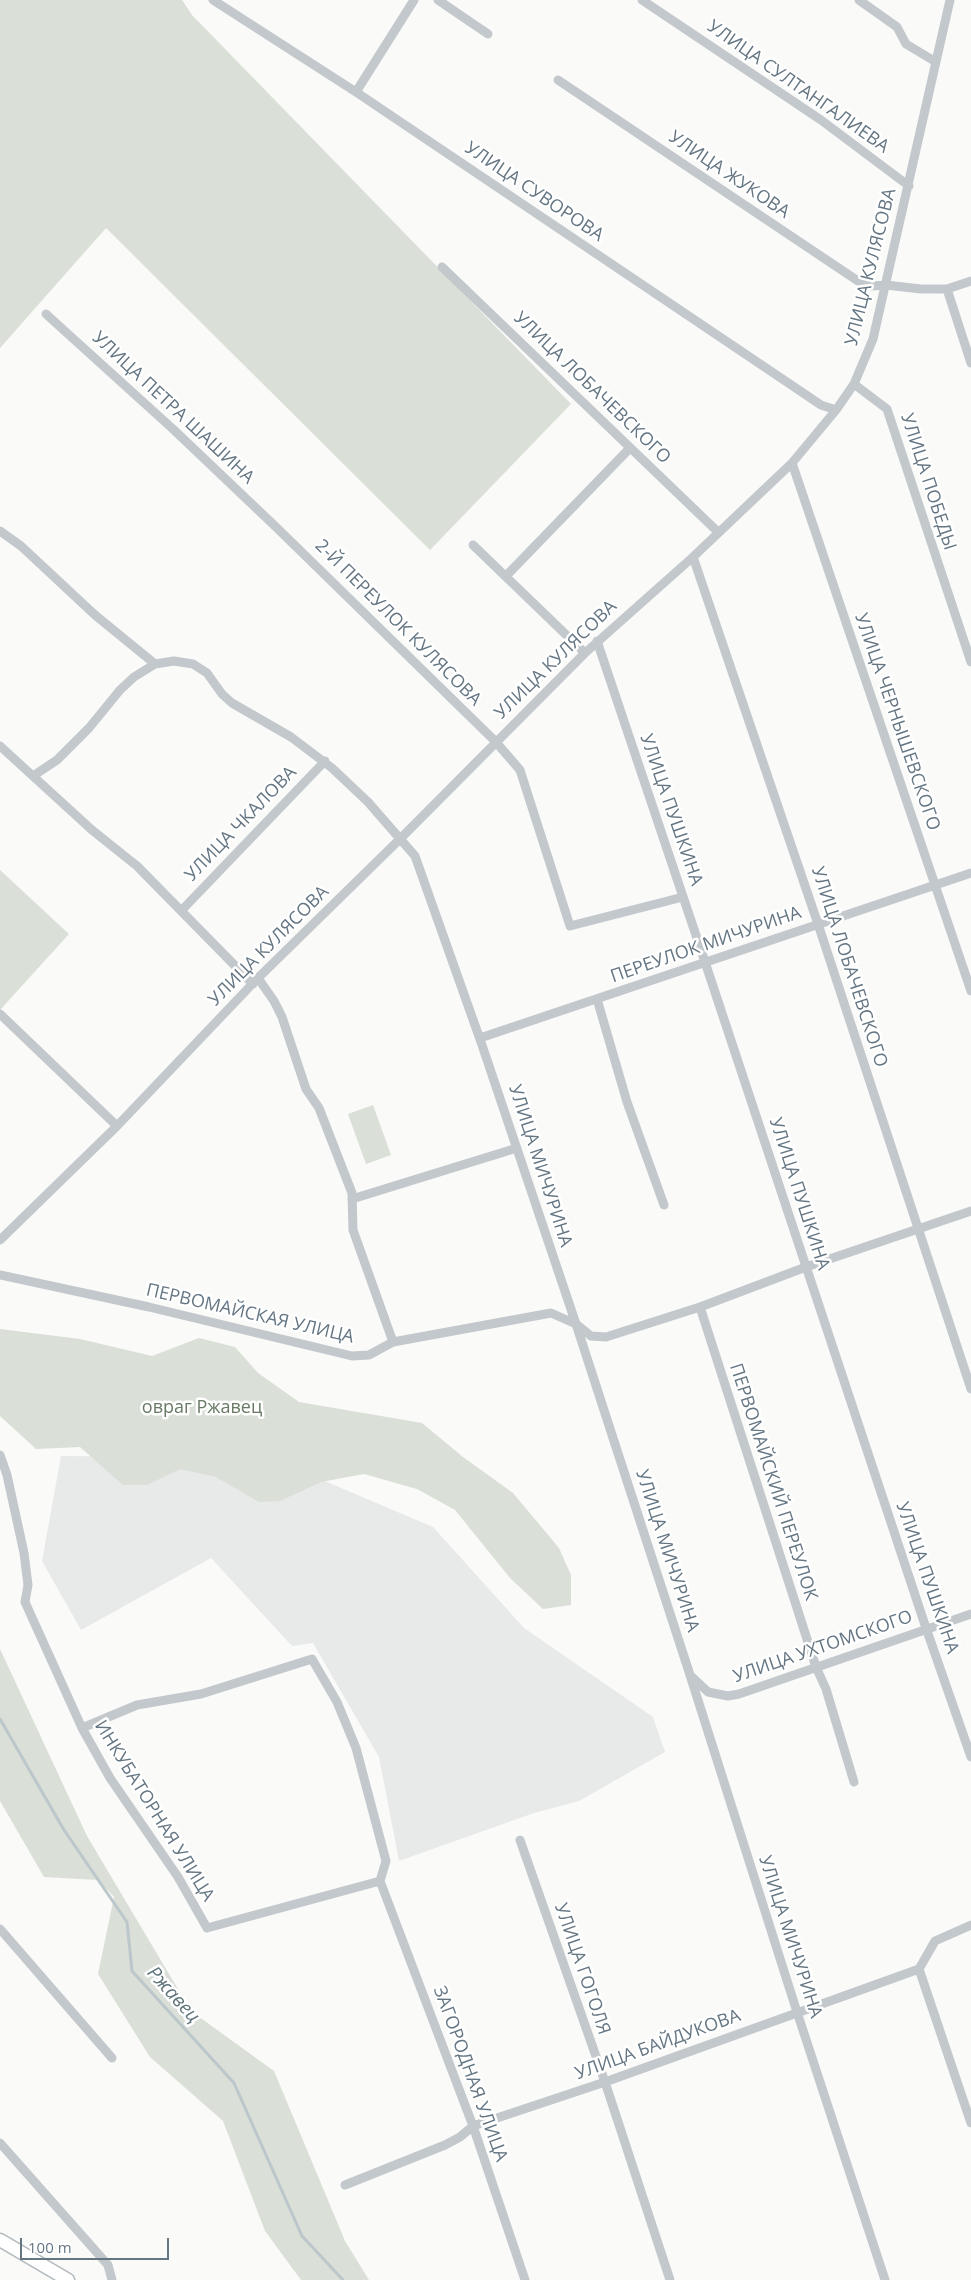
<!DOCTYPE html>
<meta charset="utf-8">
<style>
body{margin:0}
#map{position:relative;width:971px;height:2280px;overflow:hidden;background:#fafaf8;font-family:"Open Sans",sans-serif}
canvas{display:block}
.scale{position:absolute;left:20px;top:2238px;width:149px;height:22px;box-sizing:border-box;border:2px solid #657683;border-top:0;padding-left:6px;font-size:15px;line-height:18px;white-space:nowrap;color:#657683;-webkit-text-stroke:4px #fff;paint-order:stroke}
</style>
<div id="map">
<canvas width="971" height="2280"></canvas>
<div class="scale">100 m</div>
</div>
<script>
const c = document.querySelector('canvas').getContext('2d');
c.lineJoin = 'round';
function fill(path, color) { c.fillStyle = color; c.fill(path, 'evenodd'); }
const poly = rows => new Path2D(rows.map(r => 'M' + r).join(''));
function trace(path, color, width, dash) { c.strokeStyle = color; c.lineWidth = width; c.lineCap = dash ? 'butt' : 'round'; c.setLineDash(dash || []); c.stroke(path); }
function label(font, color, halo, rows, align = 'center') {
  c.font = font + ' "Open Sans",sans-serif'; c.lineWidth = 5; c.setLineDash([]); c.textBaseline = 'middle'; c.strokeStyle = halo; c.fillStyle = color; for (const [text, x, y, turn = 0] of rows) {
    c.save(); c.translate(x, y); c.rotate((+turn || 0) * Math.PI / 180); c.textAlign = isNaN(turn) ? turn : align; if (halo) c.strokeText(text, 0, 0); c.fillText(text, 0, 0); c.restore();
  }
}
const built = poly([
 [61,1456,179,1457,320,1479,433,1527,524,1628,653,1717,665,1752,579,1801,534,1813,399,1861,379,1757,313,1643,292,1646,211,1558,81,1630,42,1561]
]);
const green = poly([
 [0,0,182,0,192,15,571,404,430,550,106,228,0,348],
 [0,870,69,934,0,1010],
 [373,1105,391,1155,366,1164,348,1114],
 [0,1329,80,1339,152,1356,199,1338,235,1347,258,1373,299,1402,422,1423,463,1457,513,1493,559,1548,571,1575,571,1605,543,1609,510,1578,455,1510,417,1489,364,1474,321,1482,280,1501,259,1502,216,1477,180,1469,147,1485,123,1485,80,1447,36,1449,0,1416],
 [0,1649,87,1836,191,2011,274,2071,345,2241,369,2280,301,2280,265,2231,223,2121,150,2057,98,1974,114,1897,98,1880,44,1877,0,1801]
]);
const stream = poly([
 [0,1719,64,1830,127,1922,132,1971,234,2083,302,2236,343,2280]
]);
const street = poly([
 [213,0,356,92,821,405,836,410],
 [438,0,488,34],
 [642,0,821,120,909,186],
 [859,0,897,27,906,44,936,62],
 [558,80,858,281,871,286,886,285,921,289,947,289,971,281],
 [356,92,414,0],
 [442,267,718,532],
 [947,289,971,363],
 [46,314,174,430,277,528,495,741,520,770,570,926,683,897],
 [854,384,887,409,971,662],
 [792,463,971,991],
 [0,531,21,546,95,615,155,664],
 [473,545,585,653],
 [693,557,818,924,971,1389],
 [506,576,630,448],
 [597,641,705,962,926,1628,971,1757],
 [0,746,92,830,137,866,253,984],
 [33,776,57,760,89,728,120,690,134,677,155,664,174,661,193,664,207,673,222,694,232,703,291,737,332,768,368,802,415,856,482,1045,576,1324,690,1675,797,2012,885,2280],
 [181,911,325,761],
 [258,978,274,1001,282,1017,306,1089,319,1108,352,1193,353,1230,393,1342],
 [597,999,627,1102,664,1205],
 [0,1014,117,1126],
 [480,1038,971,873],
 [352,1199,517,1148],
 [0,1240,117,1126,258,978,401,838,585,653,693,557,792,463,836,410,854,384,873,339,950,0],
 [0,1275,149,1307,352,1356,369,1355,393,1342,551,1313,576,1324,591,1336,606,1337,700,1307,806,1267,971,1211],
 [700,1307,816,1667,826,1689,854,1782],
 [0,1455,7,1475,24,1553,28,1585,25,1602,82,1728,110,1778,178,1877,207,1928,380,1881],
 [692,1677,708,1692,728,1696,739,1694,971,1614],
 [82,1728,137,1705,201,1694,312,1659,337,1702,356,1748,386,1861,380,1881,473,2126,525,2280],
 [520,1840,605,2082,670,2280],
 [0,1929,112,2058],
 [919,1969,971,2123],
 [0,2143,108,2265,112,2280],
 [345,2185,445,2145,460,2137,473,2126,605,2082,919,1969,935,1941,971,1925]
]);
const secondary = poly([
 [0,2240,68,2280]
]);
const streetNames = [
 ["УЛИЦА СУЛТАНГАЛИЕВА",798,87,35],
 ["УЛИЦА ЖУКОВА",729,175,34],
 ["УЛИЦА СУВОРОВА",534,192,34],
 ["УЛИЦА КУЛЯСОВА",871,267,-76],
 ["УЛИЦА ЛОБАЧЕВСКОГО",592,388,44],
 ["УЛИЦА ПЕТРА ШАШИНА",173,408,43],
 ["УЛИЦА ПОБЕДЫ",928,482,72],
 ["2-Й ПЕРЕУЛОК КУЛЯСОВА",398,623,45],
 ["УЛИЦА КУЛЯСОВА",556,660,-44],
 ["УЛИЦА ЧЕРНЫШЕВСКОГО",897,722,71],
 ["УЛИЦА ПУШКИНА",671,810,71],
 ["УЛИЦА ЧКАЛОВА",241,824,-46],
 ["ПЕРЕУЛОК МИЧУРИНА",706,945,-19],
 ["УЛИЦА КУЛЯСОВА",269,946,-45],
 ["УЛИЦА ЛОБАЧЕВСКОГО",849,967,72],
 ["УЛИЦА МИЧУРИНА",540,1166,72],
 ["УЛИЦА ПУШКИНА",799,1194,72],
 ["ПЕРВОМАЙСКАЯ УЛИЦА",250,1314,13],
 ["ПЕРВОМАЙСКИЙ ПЕРЕУЛОК",773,1482,72],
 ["УЛИЦА МИЧУРИНА",667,1551,72],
 ["УЛИЦА ПУШКИНА",927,1578,71],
 ["УЛИЦА УХТОМСКОГО",823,1647,-19],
 ["ИНКУБАТОРНАЯ УЛИЦА",154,1811,58],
 ["УЛИЦА МИЧУРИНА",790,1937,72],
 ["УЛИЦА ГОГОЛЯ",582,1969,71],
 ["УЛИЦА БАЙДУКОВА",658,2045,-20],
 ["ЗАГОРОДНАЯ УЛИЦА",470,2074,70]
];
const parkNames = [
 ["овраг Ржавец",202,1408]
];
const waterNames = [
 ["Ржавец",173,1995,48]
];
fill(built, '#e8e9e9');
fill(green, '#dadfd7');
trace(stream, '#bbc7cb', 3);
trace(secondary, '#b3babf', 15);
trace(street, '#c3c8cc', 9);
trace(secondary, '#fff', 12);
label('18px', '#657683', '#fff', streetNames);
label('18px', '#687a64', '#fff', parkNames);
label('italic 19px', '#60757c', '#fff', waterNames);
</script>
